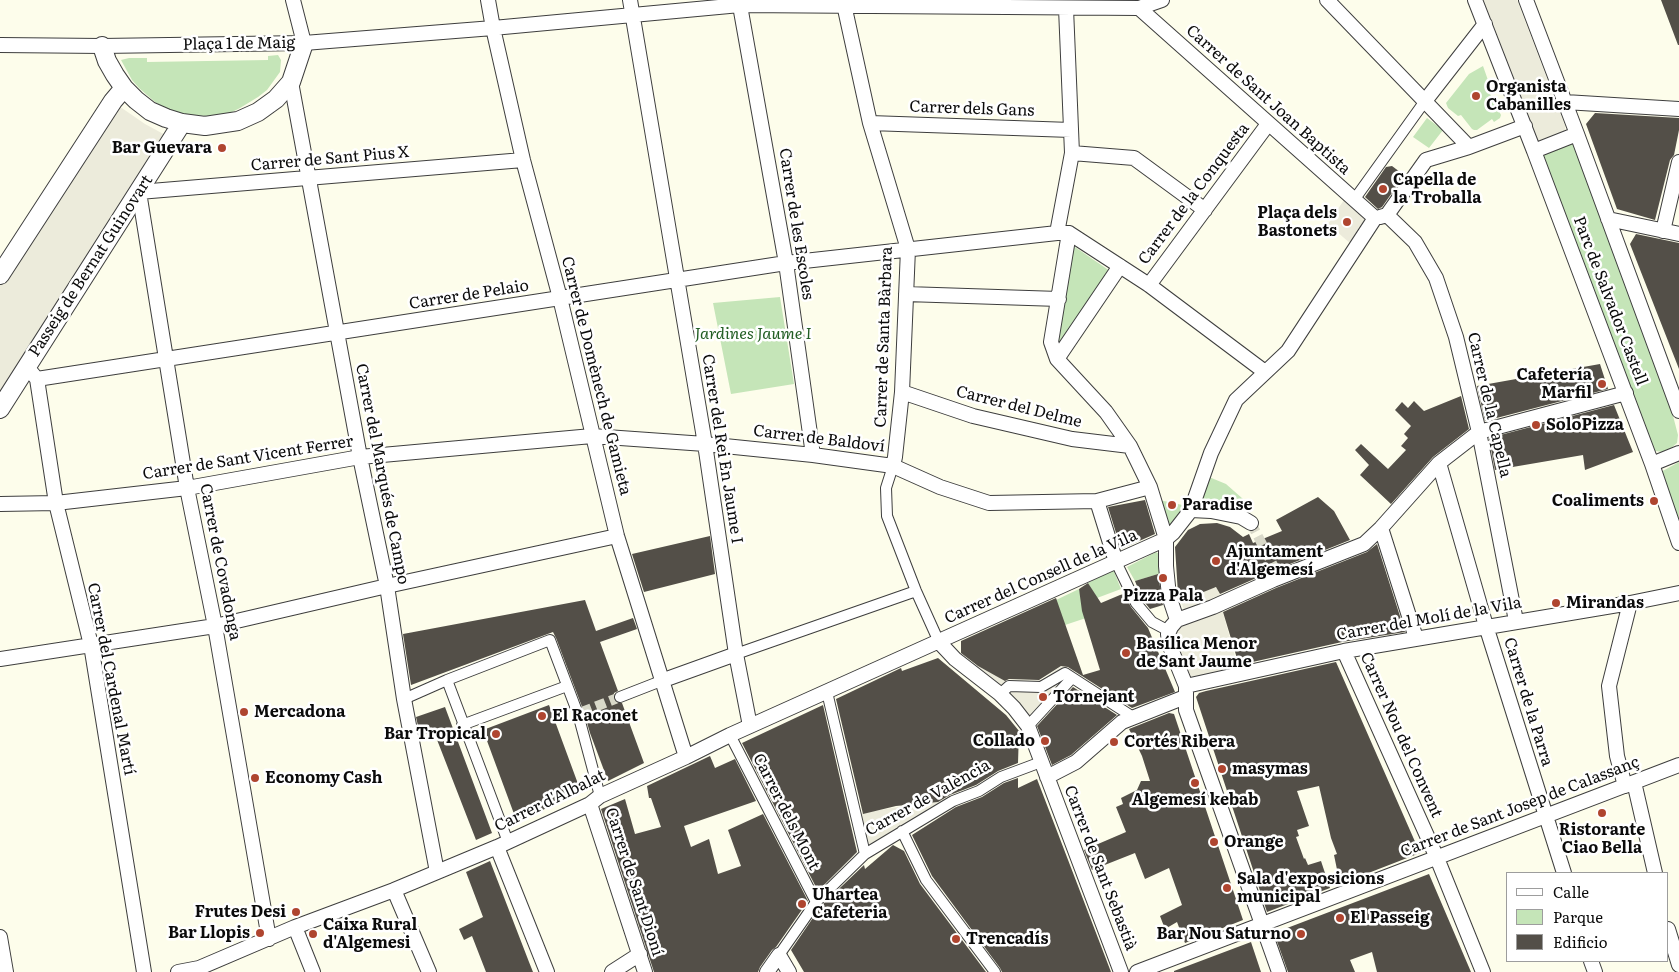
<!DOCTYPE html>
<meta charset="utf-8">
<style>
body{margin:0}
#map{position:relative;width:1679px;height:972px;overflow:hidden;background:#fdfdeb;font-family:Literata,serif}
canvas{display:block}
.legend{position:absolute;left:1506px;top:872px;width:162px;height:90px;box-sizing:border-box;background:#fff;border:1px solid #9d9d9d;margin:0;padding:6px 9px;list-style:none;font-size:15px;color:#0b0b0b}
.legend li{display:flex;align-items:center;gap:10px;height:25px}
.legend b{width:25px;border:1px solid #9d9d9d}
</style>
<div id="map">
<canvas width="1679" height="972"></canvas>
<ul class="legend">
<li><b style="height:6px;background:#fff"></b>Calle</li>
<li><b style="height:14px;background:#c5e5b8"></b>Parque</li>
<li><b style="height:14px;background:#534f48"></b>Edificio</li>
</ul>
</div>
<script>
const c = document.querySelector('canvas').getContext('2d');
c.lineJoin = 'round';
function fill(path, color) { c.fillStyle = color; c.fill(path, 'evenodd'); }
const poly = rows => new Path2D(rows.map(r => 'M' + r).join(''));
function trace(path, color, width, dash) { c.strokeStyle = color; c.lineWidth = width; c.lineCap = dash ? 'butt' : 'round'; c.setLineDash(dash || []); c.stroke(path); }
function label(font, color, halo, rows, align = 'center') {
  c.font = font + ' Literata,serif'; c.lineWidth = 5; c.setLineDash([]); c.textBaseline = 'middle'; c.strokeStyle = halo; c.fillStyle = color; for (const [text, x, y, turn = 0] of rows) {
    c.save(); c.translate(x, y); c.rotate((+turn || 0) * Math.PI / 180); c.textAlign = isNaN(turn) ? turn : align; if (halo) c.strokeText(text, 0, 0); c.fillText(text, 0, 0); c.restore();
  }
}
const green = poly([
 [278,55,281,60,280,72,267,90,258,97,240,108,230,113,208,116,186,115,165,108,155,102,139,88,132,80,121,60,129,58,147,58,147,62,268,60,268,56],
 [1483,66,1489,83,1486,86,1501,115,1500,118,1494,122,1492,119,1477,130,1474,130,1472,129,1461,115,1458,116,1448,108,1446,103,1469,74],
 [1427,118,1443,130,1429,148,1413,137],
 [1565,142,1573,144,1672,412,1678,435,1677,443,1671,448,1663,452,1655,451,1650,448,1541,155],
 [1072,245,1110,271,1060,350,1055,342],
 [780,297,794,384,731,394,713,303],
 [1679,462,1679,526,1659,473],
 [1209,477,1226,484,1251,506,1248,512,1200,506],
 [1159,500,1187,506,1170,529],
 [1156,552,1161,555,1165,572,1135,581,1127,567],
 [1113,569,1121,589,1097,598,1088,583],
 [1079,589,1086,618,1065,625,1056,600]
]);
const plaza = poly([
 [1482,0,1517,0,1565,126,1565,132,1543,142,1534,139],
 [116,104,145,124,169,137,0,401,0,282],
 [1344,200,1363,216,1364,220,1364,224,1351,244,1328,224],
 [1213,588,1217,588,1221,598,1185,613,1181,601],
 [1221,606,1238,667,1191,681,1174,637,1177,627],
 [1074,657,1079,664,1073,674,1032,721,967,660,1006,681,1042,680],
 [942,800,875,845,869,844,867,841,861,813]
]);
const building = poly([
 [1661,0,1679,0,1679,45,1678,45],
 [1595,113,1679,118,1679,130,1674,155,1670,160,1655,220,1617,209,1586,124],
 [1392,166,1400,172,1401,180,1382,207,1378,209,1365,197,1386,167],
 [1636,234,1679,243,1679,369,1630,244],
 [1600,364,1608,389,1485,421,1477,386],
 [1461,396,1469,429,1433,457,1391,504,1360,475,1369,465,1355,450,1361,444,1388,469,1406,450,1401,446,1408,438,1404,434,1411,426,1395,410,1402,402,1408,408,1414,401,1424,411],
 [1614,405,1633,452,1585,470,1583,455,1495,470,1489,438],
 [1318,497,1334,511,1350,540,1270,572,1220,594,1216,587,1181,601,1178,594,1175,547,1188,530,1200,524,1217,523,1230,527,1243,537,1249,534,1253,543,1282,531,1276,520],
 [1145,500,1155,534,1121,549,1108,507],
 [710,536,715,574,644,592,632,554],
 [1377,544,1405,632,1342,642,1239,665,1223,612,1276,588,1367,552],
 [1158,574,1163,605,1150,609,1142,599,1135,581],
 [1088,583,1101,603,1120,595,1124,594,1131,607,1148,628,1175,692,1132,708,1068,667,1061,666,1039,680,1009,679,1005,681,978,666,961,653,961,641,1056,598,1083,675,1100,670,1082,611,1079,589],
 [585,600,596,631,633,618,637,629,600,642,618,691,614,693,613,699,616,703,622,703,644,763,608,781,590,733,584,712,556,638,553,632,411,685,403,634],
 [938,658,1006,715,1019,731,1018,763,998,771,976,785,950,795,938,802,896,806,863,814,836,699,901,668,902,671],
 [1336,662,1420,853,1340,884,1334,855,1337,854,1331,838,1319,786,1297,791,1309,826,1297,830,1299,836,1296,837,1304,859,1305,858,1308,865,1321,861,1330,888,1267,912,1196,697,1199,693,1206,691],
 [1073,687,1117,715,1071,755,1052,765,1037,726],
 [549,705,581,792,517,822,483,730],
 [823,705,857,852,818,891,742,743],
 [445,707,492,833,476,840,434,732,420,735,416,717],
 [1169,713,1174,714,1243,920,1185,943,1177,922,1165,929,1160,916,1182,905,1169,868,1145,879,1135,853,1092,870,1084,850,1126,832,1116,807,1123,804,1121,798,1137,790,1141,781,1150,781,1142,756,1129,729],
 [710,756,715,768,735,759,756,801,684,826,691,847,709,839,718,874,741,866,728,830,763,814,808,901,776,947,772,950,760,967,758,972,654,972,601,809,625,799,635,834,661,827,651,798,649,798,647,786],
 [1018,778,1018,788,1037,779,1111,972,1002,972,1000,968,932,876,912,835,956,807,982,797,1004,783],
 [893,845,904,851,920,884,986,972,804,972,791,950,821,906,864,865,865,869],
 [490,861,529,962,533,972,486,972,472,936,464,940,459,929,483,917,466,872],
 [1429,874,1471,972,1377,972,1372,952,1350,960,1355,972,1288,972,1274,933],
 [1251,942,1261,972,1174,972,1174,971]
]);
const pedestrianTunnel = poly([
 [1251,523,1277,573,1273,580],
 [582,712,620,697]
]);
const pedestrian = poly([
 [1354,200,1425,101],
 [893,466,886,488,887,516,916,591,939,642],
 [1116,562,1136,603,1152,622,1169,631],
 [736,654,916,591],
 [447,680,550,640,578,714,600,796],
 [827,692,865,854],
 [1000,694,1009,686,1041,687,1065,673,1133,717],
 [620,697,661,681],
 [404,699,447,680,508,842],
 [462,725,567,686],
 [1028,726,1072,678],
 [730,735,816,902],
 [902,831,926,880,995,972],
 [779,955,816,902,865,854,953,801,979,791,1001,777,1041,762]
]);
const minor = poly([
 [293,0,304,43],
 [488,0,493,28,523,160,560,298,617,536,686,757],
 [630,0,705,444,736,654,750,726],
 [739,0,786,263,813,455],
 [843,0,870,123,908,249,902,392,895,457,893,466],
 [1327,0,1469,147],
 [1475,0,1534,151,1577,134],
 [1526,0,1577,134,1679,411],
 [1139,8,1375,218],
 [0,45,102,46,304,43,493,28,740,5,1139,8,1162,0],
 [291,82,360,457,387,586,404,699,437,872],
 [1425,101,1485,24],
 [1565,102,1679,109],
 [870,123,1071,130],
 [1534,151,1652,464,1679,543],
 [1072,153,1134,158,1205,210],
 [1387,215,1415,242,1436,278,1456,337,1479,432,1516,621],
 [1380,217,1387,215,1426,160,1469,147,1525,126],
 [1608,219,1679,234],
 [1663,231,1679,162],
 [1057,233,1072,153,1066,8],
 [1069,233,1051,342,1057,359,1106,412,1130,446,1150,487,1166,539,1166,566,1169,596,1177,620],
 [1069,233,1149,285,1265,372],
 [1149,285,1268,124],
 [906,294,1059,299],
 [1057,359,1120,266],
 [32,373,37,379,56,503,91,645,144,972],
 [37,379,786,263,1057,233,1069,233],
 [902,392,973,416,1072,439,1130,446],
 [1439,463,1486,626,1564,873],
 [1652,464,1679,453],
 [1097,501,1116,562],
 [0,504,56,503,187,488,360,457,592,436,705,444,813,455,893,466,940,487,989,503,1097,501,1150,487],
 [1191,510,1211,511,1241,517,1251,523],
 [1381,528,1416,638],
 [939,642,955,659,1000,694,1014,708,1028,726,1121,972],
 [1344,651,1437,858,1483,972],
 [0,659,215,626,387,586,617,536],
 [661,681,736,654],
 [1186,686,1344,651,1630,603,1679,593],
 [1047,777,1076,762,1122,722,1185,697],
 [1634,782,1655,873],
 [1625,786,1617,756,1609,686,1630,603],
 [590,804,645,972],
 [497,847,547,972],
 [394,890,429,972],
 [295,927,313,972],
 [1668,929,1679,965],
 [0,937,6,972],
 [269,939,215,626,187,488,139,192,523,160],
 [1591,961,1595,972],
 [178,972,199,968,295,927,394,890,497,847,590,804,600,796,686,757,730,735,1166,539,1173,533,1191,510,1211,453,1236,400,1288,351,1375,218],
 [612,972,640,954],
 [767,972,779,955,789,972],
 [1137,972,1679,765],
 [1279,972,1186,710,1186,686,1169,644,1168,634,1171,627,1177,620,1213,607,1273,580,1364,544,1381,528,1439,463,1479,432,1626,393]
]);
const tertiary = poly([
 [102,46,107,61,115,75,124,88,136,100,150,111,166,118,182,123,205,126,238,121,258,112,276,99,291,82,304,43],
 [0,275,113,101,124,88],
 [0,409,182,123]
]);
const markers = [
 [1476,96,5,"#af452f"],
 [222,148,5,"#af452f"],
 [1383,189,5,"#af452f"],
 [1347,222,5,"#af452f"],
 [1602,384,5,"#af452f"],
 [1536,425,5,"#af452f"],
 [1654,501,5,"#af452f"],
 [1172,505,5,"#af452f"],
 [1216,561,5,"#af452f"],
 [1163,578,5,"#af452f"],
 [1556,603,5,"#af452f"],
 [1126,653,5,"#af452f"],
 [1043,697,5,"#af452f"],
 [244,712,5,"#af452f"],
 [542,716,5,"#af452f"],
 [496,734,5,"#af452f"],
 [1045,741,5,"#af452f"],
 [1114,742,5,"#af452f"],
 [1222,769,5,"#af452f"],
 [255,778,5,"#af452f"],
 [1195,783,5,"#af452f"],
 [1602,813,5,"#af452f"],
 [1214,842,5,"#af452f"],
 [1227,888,5,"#af452f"],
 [802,904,5,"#af452f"],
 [296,912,5,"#af452f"],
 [1340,918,5,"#af452f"],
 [260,933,5,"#af452f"],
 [313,934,5,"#af452f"],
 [1301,934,5,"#af452f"],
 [956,939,5,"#af452f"]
];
const streetNames = [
 ["Plaça 1 de Maig",239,44,-1],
 ["Carrer de Sant Joan Baptista",1268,100,42],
 ["Carrer dels Gans",972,109,2],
 ["Carrer de Sant Pius X",330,159,-5],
 ["Carrer de la Conquesta",1194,194,-53],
 ["Carrer de les Escoles",796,224,81],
 ["Passeig de Bernat Guinovart",91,266,-57],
 ["Carrer de Pelaio",469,295,-9],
 ["Parc de Salvador Castell",1610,301,69],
 ["Carrer de Santa Bàrbara",884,337,-88],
 ["Carrer de Domènech de Gamieta",596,376,76],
 ["Carrer de la Capella",1489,405,77],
 ["Carrer del Delme",1019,407,14],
 ["Carrer de Baldoví",819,439,7],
 ["Carrer del Rei En Jaume I",722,449,81],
 ["Carrer de Sant Vicent Ferrer",248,458,-9],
 ["Carrer del Marqués de Campo",382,474,79],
 ["Carrer de Covadonga",220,562,79],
 ["Carrer del Consell de la Vila",1041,577,-24],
 ["Carrer del Molí de la Vila",1429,619,-10],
 ["Carrer del Cardenal Martí",111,679,79],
 ["Carrer de la Parra",1528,702,73],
 ["Carrer Nou del Convent",1401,735,66],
 ["Carrer de València",928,798,-29],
 ["Carrer d'Albalat",550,801,-26],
 ["Carrer de Sant Josep de Calassanç",1520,807,-21],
 ["Carrer dels Mont",786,812,63],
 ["Carrer de Sant Sebastià",1100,868,69],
 ["Carrer de Sant Dioní",634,882,72]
];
const poiNames = [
 ["Organista",1486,87],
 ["Cabanilles",1486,105],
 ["Bar Guevara",212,148,"right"],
 ["Capella de",1393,180],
 ["la Troballa",1393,198],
 ["Plaça dels",1337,213,"right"],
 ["Bastonets",1337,231,"right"],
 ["Cafetería",1592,375,"right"],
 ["Marfil",1592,393,"right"],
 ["SoloPizza",1546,425],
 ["Coaliments",1644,501,"right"],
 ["Paradise",1182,505],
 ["Ajuntament",1226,552],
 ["d'Algemesí",1226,570],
 ["Pizza Pala",1163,596,"center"],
 ["Mirandas",1566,603],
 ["Basílica Menor",1136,644],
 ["de Sant Jaume",1136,662],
 ["Tornejant",1053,697],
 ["Mercadona",254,712],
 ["El Raconet",552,716],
 ["Bar Tropical",486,734,"right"],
 ["Collado",1035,741,"right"],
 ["Cortés Ribera",1124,742],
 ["masymas",1232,769],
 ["Economy Cash",265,778],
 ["Algemesí kebab",1195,800,"center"],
 ["Ristorante",1602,830,"center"],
 ["Ciao Bella",1602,848,"center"],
 ["Orange",1224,842],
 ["Sala d'exposicions",1237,879],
 ["municipal",1237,897],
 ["Uhartea",812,895],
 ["Cafeteria",812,913],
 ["Frutes Desi",286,912,"right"],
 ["El Passeig",1350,918],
 ["Caixa Rural",323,925],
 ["d'Algemesi",323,943],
 ["Bar Llopis",250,933,"right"],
 ["Bar Nou Saturno",1291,934,"right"],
 ["Trencadís",966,939]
];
const parkNames = [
 ["Jardines Jaume I",753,334]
];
fill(green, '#c5e5b8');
fill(plaza, '#ecebdb');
fill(building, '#534f48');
trace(pedestrianTunnel, '#d9d9c9', 10, [10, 5]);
trace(pedestrian, '#3e3e3e', 12);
trace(minor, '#3e3e3e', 16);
trace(tertiary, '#3e3e3e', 20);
trace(pedestrian, '#fff', 10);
trace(minor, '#fff', 14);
trace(tertiary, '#fff', 18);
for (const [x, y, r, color] of markers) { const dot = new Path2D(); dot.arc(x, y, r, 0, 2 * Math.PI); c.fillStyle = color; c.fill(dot); trace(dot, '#fff', 2); }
label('16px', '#0b0b0b', '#fff', streetNames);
label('bold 16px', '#0b0b0b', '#fff', poiNames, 'left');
label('italic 16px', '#215d22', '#fff', parkNames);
</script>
